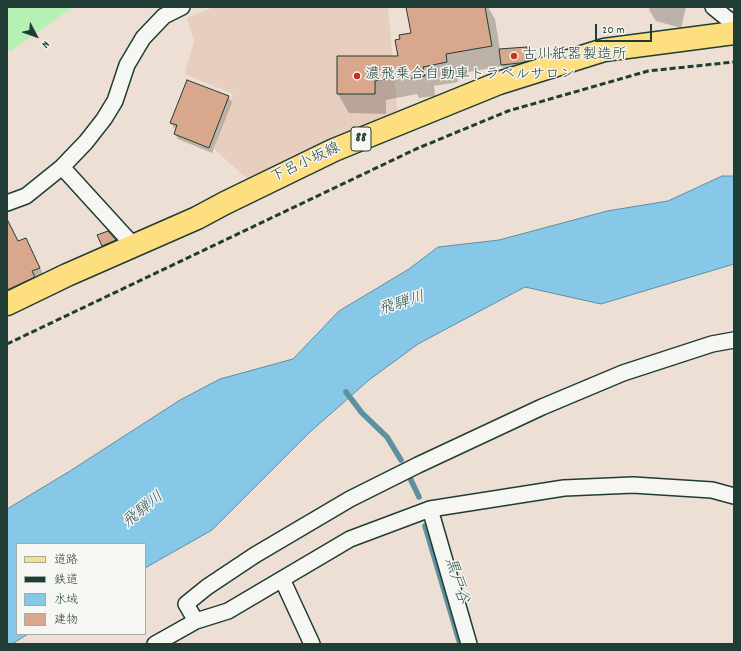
<!DOCTYPE html>
<meta charset="utf-8">
<style>
body{margin:0}
#map{position:relative;width:741px;height:651px;overflow:hidden;background:#eddfd3;font-family:Dekko,"Klee One",sans-serif}
canvas{display:block}
.frame{position:absolute;inset:0;border:8px solid #1f3d34;pointer-events:none}
.legend{position:absolute;left:16px;top:543px;width:130px;height:92px;box-sizing:border-box;background:#f6f6f2;border:1px solid #a0aca6;margin:0;padding:5px 7px;list-style:none;font-size:12px;color:#1f3d34}
.legend li{display:flex;align-items:center;gap:8px;height:20px}
.legend b{width:20px;border:1px solid #a0aca6}
.north{position:absolute;left:16px;top:16px;width:40px;height:40px;-webkit-text-stroke:3px #f6f6f2;paint-order:stroke;rotate:131deg;font-size:11px;font-weight:700;line-height:16px;text-align:center;color:#1f3d34}
.north::after{content:'';display:block;margin:auto;width:14px;height:18px;background:#1f3d34;clip-path:polygon(50% 0,100% 100%,50% 72%,0 100%)}
.scale{position:absolute;left:595px;top:24px;width:57px;height:18px;box-sizing:border-box;border:2px solid #1f3d34;border-top:0;padding-left:5px;font-size:12px;line-height:14px;white-space:nowrap;color:#1f3d34;-webkit-text-stroke:3px #f6f6f2;paint-order:stroke}
</style>
<div id="map">
<canvas width="741" height="651"></canvas>
<div class="frame"></div>
<ul class="legend">
<li><b style="height:5px;background:#fedf80"></b>道路</li>
<li><b style="height:5px;background:#1f3d34"></b>鉄道</li>
<li><b style="height:11px;background:#87c7e8"></b>水域</li>
<li><b style="height:11px;background:#d9a88c"></b>建物</li>
</ul>
<div class="north">N</div>
<div class="scale">20 m</div>
</div>
<script>
const c = document.querySelector('canvas').getContext('2d');
c.lineJoin = 'round';
function fill(path, color) { c.fillStyle = color; c.fill(path, 'evenodd'); }
const poly = rows => new Path2D(rows.map(r => 'M' + r).join(''));
function trace(path, color, width, dash) { c.strokeStyle = color; c.lineWidth = width; c.lineCap = dash ? 'butt' : 'round'; c.setLineDash(dash || []); c.stroke(path); }
function label(font, color, halo, rows, align = 'center') {
  c.font = font + ' Dekko,"Klee One",sans-serif'; c.lineWidth = 3; c.setLineDash([]); c.textBaseline = 'middle'; c.strokeStyle = halo; c.fillStyle = color; for (const [text, x, y, turn = 0] of rows) {
    c.save(); c.translate(x, y); c.rotate((+turn || 0) * Math.PI / 180); c.textAlign = isNaN(turn) ? turn : align; if (halo) c.strokeText(text, 0, 0); c.fillText(text, 0, 0); c.restore();
  }
}
const built = poly([
 [214,7,388,7,398,117,250,181,214,149,233,94,185,74,194,41,187,18]
]);
const green = poly([
 [7,7,73,7,11,51,7,49]
]);
const water = poly([
 [722,176,734,176,734,264,601,304,525,287,418,344,369,380,310,432,212,530,145,568,145,544,17,544,17,634,28,634,12,644,7,644,7,509,70,471,180,400,220,379,293,359,339,311,409,269,438,247,499,240,607,211,668,201,722,176]
]);
const shadow = poly([
 [407,7,488,7,495,19,500,50,527,48,533,60,534,72,508,76,502,66,457,74,458,82,434,86,435,96,419,98,417,94,386,100,386,114,349,113,338,94,399,57,401,39,412,34],
 [650,7,686,7,681,28,656,21,649,10],
 [228,97,232,102,212,153,178,139,175,134,177,129,174,128,171,123],
 [108,232,115,240,122,251,109,257,102,246],
 [25,239,46,279,7,304,7,243,18,243]
]);
const stream = poly([
 [346,392,362,413,387,437,401,460],
 [410,478,419,497],
 [425,526,460,644]
]);
const building = poly([
 [406,7,485,7,492,46,446,54,447,62,423,67,425,76,407,79,407,75,375,81,375,94,337,94,337,56,398,56,395,40,400,39,399,35,411,33,406,7],
 [527,47,528,61,520,63,501,65,499,49,527,47],
 [187,80,229,96,209,148,174,134,177,125,170,123,187,80],
 [7,219,18,241,26,238,40,268,32,271,35,277,7,290,7,219],
 [108,231,116,240,102,246,97,235,108,231]
]);
const minor = poly([
 [713,7,734,24],
 [62,167,134,246],
 [7,203,26,196,62,167,86,142,104,119,115,101,127,65,143,38,164,16,182,7],
 [430,509,469,644],
 [282,579,312,644],
 [196,621,186,604,207,587,255,555,350,499,418,465,542,407,623,373,712,344,734,340],
 [155,644,196,621,228,611,350,539,430,509,564,488,633,485,712,490,734,496]
]);
const primary = poly([
 [7,304,67,275,197,218,225,203,334,150,499,83,604,50,734,33]
]);
const rail = poly([
 [7,344,416,149,508,111,648,71,734,62]
]);
const markers = [
 [514,56,4,"#c8321e"],
 [357,76,4,"#c8321e"]
];
const shields = [
 [361,139,20]
];
const shieldNames = [
 ["88",361,139]
];
const poiNames = [
 ["古川紙器製造所",522,56],
 ["濃飛乗合自動車トラベルサロン",365,76]
];
const streetNames = [
 ["下呂小坂線",306,164,-25]
];
const waterNames = [
 ["飛騨川",402,305,-17],
 ["飛騨川",144,511,-39],
 ["黒戸谷",455,581,73]
];
fill(built, '#e7cebe');
fill(green, '#b5f0b4');
fill(water, '#87c7e8');
trace(water, '#5d90a0', 1);
fill(shadow, '#0003');
trace(stream, '#5d90a0', 5.5);
fill(building, '#d9a88c');
trace(building, '#1f3d34', 1);
trace(minor, '#1f3d34', 18);
trace(primary, '#1f3d34', 25);
trace(minor, '#f6f6f2', 15);
trace(primary, '#fedf80', 22);
trace(rail, '#1f3d34', 3, [6, 3]);
for (const [x, y, r, color] of markers) { const dot = new Path2D(); dot.arc(x, y, r, 0, 2 * Math.PI); c.fillStyle = color; c.fill(dot); trace(dot, '#f6f6f2', 1.5); }
for (const [x, y, w] of shields) { const box = new Path2D(); box.roundRect(x - w / 2, y - 12, w, 24, 3); c.fillStyle = '#f6f6f2'; c.fill(box); trace(box, '#1f3d34', 1); }
label('bold 14px', '#1f3d34', null, shieldNames);
label('15px', '#1f3d34', '#f6f6f2', poiNames, 'left');
label('15px', '#1f3d34', '#f6f6f2', streetNames);
label('italic 16px', '#345958', '#f6f6f2', waterNames);
</script>
